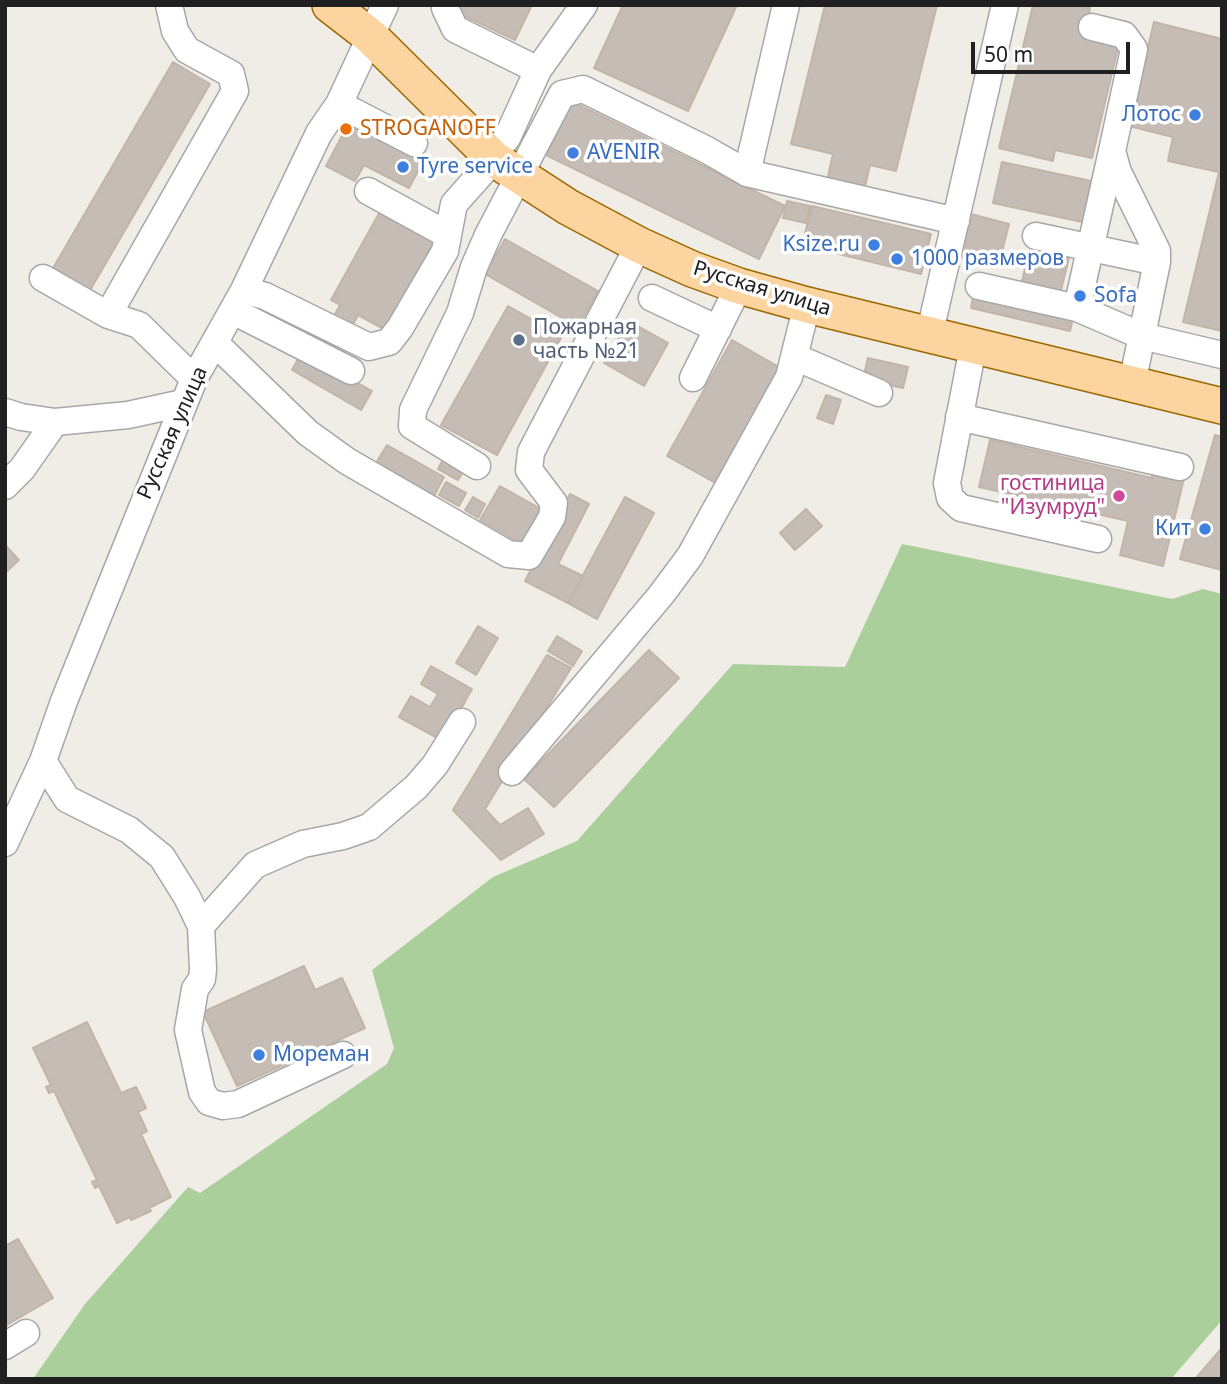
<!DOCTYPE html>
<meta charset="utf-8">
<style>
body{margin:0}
#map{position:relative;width:1227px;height:1384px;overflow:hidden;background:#f0ede6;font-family:"Noto Sans",sans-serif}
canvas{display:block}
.frame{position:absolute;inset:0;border:7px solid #202020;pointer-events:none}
.scale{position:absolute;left:971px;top:42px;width:159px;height:32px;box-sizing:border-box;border:4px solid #202020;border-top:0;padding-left:9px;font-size:21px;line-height:24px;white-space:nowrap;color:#202020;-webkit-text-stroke:5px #fff;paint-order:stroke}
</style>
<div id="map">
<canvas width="1227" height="1384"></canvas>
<div class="frame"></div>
<div class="scale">50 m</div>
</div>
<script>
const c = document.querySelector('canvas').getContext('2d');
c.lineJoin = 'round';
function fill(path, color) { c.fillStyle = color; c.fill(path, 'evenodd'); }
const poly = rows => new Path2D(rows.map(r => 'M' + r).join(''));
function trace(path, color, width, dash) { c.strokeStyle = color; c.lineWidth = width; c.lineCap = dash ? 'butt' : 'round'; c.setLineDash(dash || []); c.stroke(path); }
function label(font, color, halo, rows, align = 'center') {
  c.font = font + ' "Noto Sans",sans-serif'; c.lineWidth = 7; c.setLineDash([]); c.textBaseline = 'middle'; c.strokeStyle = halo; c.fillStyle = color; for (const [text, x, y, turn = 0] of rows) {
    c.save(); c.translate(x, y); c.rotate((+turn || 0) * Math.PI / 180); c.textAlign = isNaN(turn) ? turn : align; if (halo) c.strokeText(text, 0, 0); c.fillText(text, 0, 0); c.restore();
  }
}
const forest = poly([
 [902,544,1172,599,1203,589,1222,594,1222,1320,1171,1379,33,1379,85,1304,188,1187,200,1193,387,1064,394,1048,372,970,493,877,577,841,733,664,845,667]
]);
const building = poly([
 [457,5,532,5,515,40,454,11,457,5],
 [623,5,737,5,688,111,594,68,623,5],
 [825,5,937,5,896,171,870,165,864,191,827,181,833,154,791,144,825,5],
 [1033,5,1078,5,1090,8,1084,35,1119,43,1092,158,1055,150,1053,161,999,148,1033,5],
 [1154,22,1222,39,1222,331,1183,322,1219,172,1168,161,1173,137,1129,126,1154,22],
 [173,62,210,84,89,292,52,270,173,62],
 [573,102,785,206,759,259,546,155,573,102],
 [352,117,426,156,409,188,364,165,355,181,326,166,352,117],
 [1002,162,1096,182,1087,223,993,203,1002,162],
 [787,201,810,206,806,223,783,218,787,201],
 [812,206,931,234,921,274,802,245,812,206],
 [382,208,442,241,391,333,358,315,351,328,333,318,340,305,331,300,382,208],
 [967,213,1009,224,998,267,956,256,967,213],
 [505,239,598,291,578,327,485,274,505,239],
 [1030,248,1069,258,1060,294,1021,285,1030,248],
 [974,291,1074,314,1070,331,971,308,974,291],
 [508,306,562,336,497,455,441,425,508,306],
 [629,321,668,343,644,386,604,363,629,321],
 [732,340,784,370,719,485,667,456,732,340],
 [302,352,372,391,361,410,292,370,302,352],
 [868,358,908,367,903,388,863,379,868,358],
 [826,395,841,400,833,424,817,418,826,395],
 [1215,435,1222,437,1222,570,1180,559,1215,435],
 [990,440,1152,478,1155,463,1186,470,1163,566,1120,555,1128,521,979,487,990,440],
 [387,445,444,477,434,496,376,463,387,445],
 [445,456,466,467,458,480,438,469,445,456],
 [446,482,466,493,459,506,439,495,446,482],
 [500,486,541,509,522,544,480,520,500,486],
 [570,494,589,504,558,564,583,576,568,603,525,581,570,494],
 [473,497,485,504,478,518,465,510,473,497],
 [625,497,654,513,597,619,568,603,625,497],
 [806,509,822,526,795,550,780,533,806,509],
 [5,545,19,560,7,571,5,568,5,545],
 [478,626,498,638,476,675,456,663,478,626],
 [557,636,582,651,573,666,548,651,557,636],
 [649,650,679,678,554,807,524,779,649,650],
 [547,655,571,668,485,809,500,825,528,808,544,834,501,860,453,810,547,655],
 [431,666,472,689,443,741,399,717,411,696,430,707,438,694,421,684,431,666],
 [304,966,315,990,342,978,365,1028,237,1086,203,1012,304,966],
 [87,1022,121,1093,136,1087,146,1108,138,1112,147,1131,141,1134,171,1197,149,1208,151,1211,131,1220,130,1217,117,1223,99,1186,95,1188,92,1182,97,1180,54,1091,49,1093,46,1087,51,1085,33,1048,87,1022],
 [18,1239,53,1298,5,1326,5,1246,18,1239],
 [1222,1348,1222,1379,1195,1379,1222,1348]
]);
const minor = poly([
 [446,5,445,8,455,29,538,70],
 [1092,27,1124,35,1134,49,1112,151,1118,172,1157,251,1157,262,1132,384],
 [339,104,414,143],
 [490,156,507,138,538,70,584,5],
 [747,173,786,5],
 [368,191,448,235,454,204,494,159],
 [1036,236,1157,262],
 [43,278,108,315,139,325,194,379],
 [979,286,1077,308,1142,336,1222,355],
 [244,290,265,296,369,347,389,342,400,328,445,251,448,235],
 [652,298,718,329],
 [1077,308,1112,151],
 [233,311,351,371],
 [108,315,235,91,231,74,187,50,175,31,169,5],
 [929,336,1005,5],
 [215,343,308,433,347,461,508,554,529,556,552,517,554,503,529,470,531,452,639,245],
 [973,347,947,483,950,498,961,508,1098,539],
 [795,357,879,393],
 [693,378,739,286],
 [5,412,21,417,55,422,128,415,183,403],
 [959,417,1180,467],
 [477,466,412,426,413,410,460,313,474,267,488,235,562,94,583,89,707,150,747,173,956,221],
 [5,486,22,469,55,422],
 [43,761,67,799,129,830,162,857,187,897,201,926,203,969,202,979,195,989,188,1030,202,1092,209,1102,223,1106,238,1104,343,1055],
 [512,772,661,595,690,556,789,377,807,305],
 [5,843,43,761,64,701,194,379,244,290,319,133,339,104,385,5],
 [201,926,255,865,303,844,343,836,369,827,416,787,435,765,462,722],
 [5,1346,26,1333]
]);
const major = poly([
 [330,5,370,36,494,159,568,207,639,245,692,269,739,286,807,305,1222,406]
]);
const markers = [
 [1195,115,7,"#3f7fe0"],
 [346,129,7,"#e8710a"],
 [573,153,7,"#3f7fe0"],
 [403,167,7,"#3f7fe0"],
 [874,245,7,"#3f7fe0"],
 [897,259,7,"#3f7fe0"],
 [1080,296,7,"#3f7fe0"],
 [519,340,7,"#5c6f8a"],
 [1119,496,7,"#d1479c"],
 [1205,529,7,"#3f7fe0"],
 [259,1055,7,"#3f7fe0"]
];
const shopNames = [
 ["Лотос",1181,115,"right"],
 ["AVENIR",587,153],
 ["Tyre service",417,167],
 ["Ksize.ru",860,245,"right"],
 ["1000 размеров",911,259],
 ["Sofa",1094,296],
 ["Кит",1191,529,"right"],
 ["Мореман",273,1055]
];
const foodNames = [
 ["STROGANOFF",360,129]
];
const streetNames = [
 ["Русская улица",762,289,17],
 ["Русская улица",173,433,-66]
];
const serviceNames = [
 ["Пожарная",533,328],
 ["часть №21",533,352]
];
const hotelNames = [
 ["гостиница",1105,484],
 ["\"Изумруд\"",1105,508]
];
fill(forest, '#aacf9b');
fill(building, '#c5bdb5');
trace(building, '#c2b4a8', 2);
trace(minor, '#a7a7a7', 29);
trace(major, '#9b6800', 38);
trace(minor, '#fff', 26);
trace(major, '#fcd4a0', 35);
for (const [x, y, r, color] of markers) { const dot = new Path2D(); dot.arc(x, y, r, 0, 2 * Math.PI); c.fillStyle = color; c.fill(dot); trace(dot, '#fff', 2.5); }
label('21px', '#366cbe', '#fff', shopNames, 'left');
label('21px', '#c56008', '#fff', foodNames, 'left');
label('21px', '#202020', '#fff', streetNames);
label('21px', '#4e5e75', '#fff', serviceNames, 'left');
label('21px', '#b23c85', '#fff', hotelNames, 'right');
</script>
